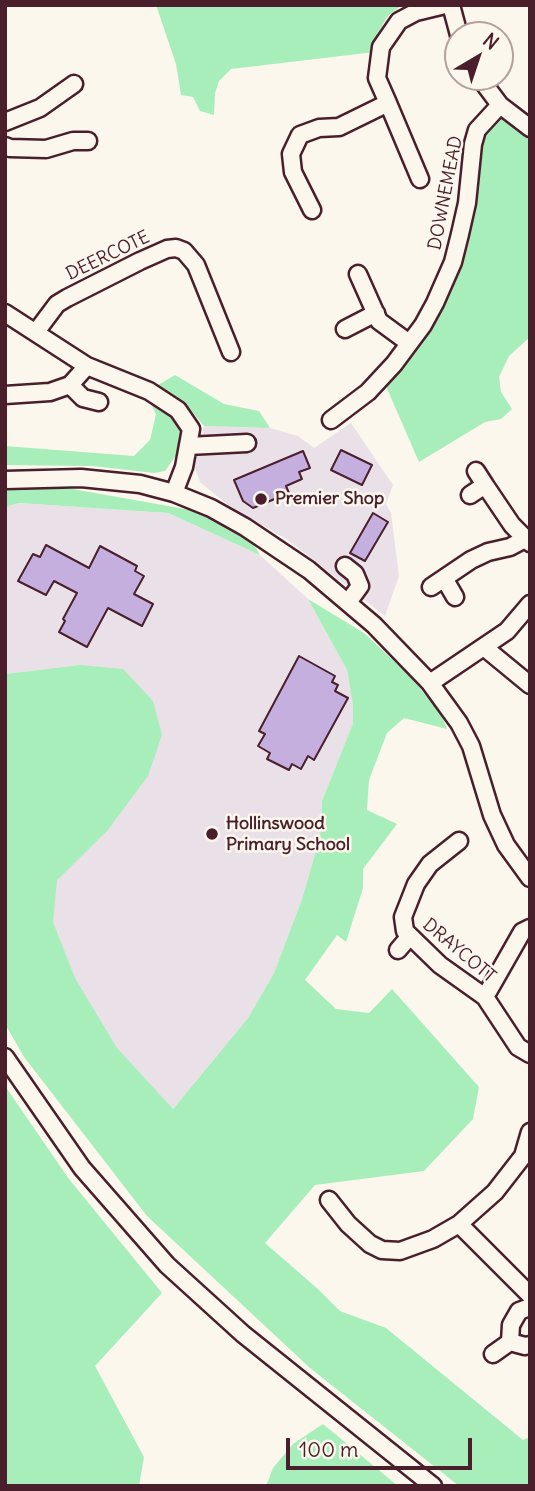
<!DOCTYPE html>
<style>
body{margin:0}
#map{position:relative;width:535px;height:1491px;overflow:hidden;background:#fbf7ec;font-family:Delius,sans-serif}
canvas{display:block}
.frame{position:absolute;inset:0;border:7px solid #4a1f2b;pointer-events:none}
.north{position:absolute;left:444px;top:21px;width:70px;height:70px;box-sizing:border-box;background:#fbf7ec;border:2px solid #b4a19f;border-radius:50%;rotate:39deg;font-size:19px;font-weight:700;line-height:28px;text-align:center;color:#4a1f2b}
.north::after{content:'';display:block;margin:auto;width:24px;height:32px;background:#4a1f2b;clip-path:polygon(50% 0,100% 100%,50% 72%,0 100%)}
.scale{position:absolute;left:286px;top:1438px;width:186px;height:32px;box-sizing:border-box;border:4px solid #4a1f2b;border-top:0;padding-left:9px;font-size:21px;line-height:24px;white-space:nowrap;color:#4a1f2b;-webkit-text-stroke:5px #fbf7ec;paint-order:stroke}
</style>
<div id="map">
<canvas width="535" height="1491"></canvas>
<div class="frame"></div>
<div class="north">N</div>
<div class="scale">100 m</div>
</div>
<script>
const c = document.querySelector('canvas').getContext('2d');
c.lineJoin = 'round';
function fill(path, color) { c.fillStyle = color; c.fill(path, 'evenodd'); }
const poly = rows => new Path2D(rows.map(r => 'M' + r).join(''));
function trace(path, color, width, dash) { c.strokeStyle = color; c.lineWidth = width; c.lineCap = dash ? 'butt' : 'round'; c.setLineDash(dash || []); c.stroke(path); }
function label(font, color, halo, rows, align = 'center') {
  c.font = font + ' Delius,sans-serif'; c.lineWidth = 5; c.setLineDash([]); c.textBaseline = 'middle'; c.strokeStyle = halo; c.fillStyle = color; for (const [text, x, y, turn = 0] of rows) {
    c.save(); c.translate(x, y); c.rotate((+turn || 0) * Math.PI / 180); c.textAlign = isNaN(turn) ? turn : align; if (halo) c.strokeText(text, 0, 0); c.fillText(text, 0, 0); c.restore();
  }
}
const built = poly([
 [351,423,393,485,386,504,391,513,399,576,385,616,288,540,229,506,200,482,194,465,204,426,270,428,298,436,314,448],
 [19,503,168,513,260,555,308,599,347,670,354,709,353,723,322,801,320,837,302,899,274,973,248,1018,139,1150,12,913,80,665,5,674,5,507]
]);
const green = poly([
 [156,5,402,5,388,16,377,34,375,52,231,69,219,81,215,93,214,115,200,111,193,97,181,95,176,64],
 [501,110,530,133,530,337,509,356,499,377,501,392,512,409,501,419,485,422,419,462,385,384,429,328,477,142],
 [175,375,224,404,259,411,270,428,204,426,184,402,158,385],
 [150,402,175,419,184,431,181,448,165,471,154,473,93,466,5,465,5,446,134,456,150,440,156,414],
 [61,487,202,512,249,537,260,555,168,513,19,503,5,507,5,489],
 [308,599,364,633,408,674,441,714,447,729,404,718,387,733,369,780,367,810,397,824,363,869,363,888,346,942,337,935,305,980,336,1009,369,1013,392,989,479,1087,473,1119,424,1171,315,1185,265,1243,319,1290,340,1311,386,1328,523,1440,530,1437,530,1486,459,1486,310,1368,147,1216,24,1057,5,1024,5,674,80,665,123,669,153,701,162,735,148,776,107,831,57,880,53,922,75,978,117,1048,173,1109,248,1018,274,973,302,899,320,837,322,801,353,723,353,705,347,670],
 [5,1086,69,1179,162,1293,95,1366,144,1457,139,1486,5,1486],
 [323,1424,398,1486,266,1486,273,1468,293,1444]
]);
const building = poly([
 [341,450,372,465,362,485,331,470,341,450],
 [303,451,310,468,299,472,302,479,286,486,289,493,253,508,243,501,234,480,303,451],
 [373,513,388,522,365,561,350,553,373,513],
 [46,545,89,568,100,546,137,566,135,571,144,576,134,594,153,604,142,626,108,608,87,647,59,632,65,621,63,619,77,593,54,581,46,595,18,581,33,554,40,557,46,545],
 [299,656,335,676,332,682,338,685,335,691,348,698,314,760,308,756,301,769,292,764,289,770,267,759,270,753,258,746,265,734,259,731,299,656]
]);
const minor = poly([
 [451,5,459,35],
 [479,77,500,105,530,128],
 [388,103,420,179],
 [5,122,40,108,74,84],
 [5,146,10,148,46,149,73,141,88,141],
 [312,210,293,172,291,154,300,135,319,128,339,127,388,103,377,78,381,47,399,21,416,12,445,5],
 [358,274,379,321,409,343],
 [5,313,87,366,149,391,178,410,191,429,184,467,174,493],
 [345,329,376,313],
 [36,332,57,304,67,298,140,261,167,249,176,248,184,251,196,265,231,352],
 [70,385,83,398,99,402],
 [5,395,50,392,70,385,87,366],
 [331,420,368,392,394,364,423,325,435,303,453,262,460,234,467,203,473,144,477,130,500,105],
 [188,446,247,443],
 [5,480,81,478,140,484,174,493,211,508,245,527,309,570,374,625,430,683,443,701,459,723,471,746,492,815,506,845,530,878],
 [485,485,512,525,530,543],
 [470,495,485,485,476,471],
 [345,566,355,574,360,586,349,601],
 [444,578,455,597],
 [431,587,471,560,488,552,510,547,525,539],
 [485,648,530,685],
 [430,683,507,631,530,604],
 [459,841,430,864,416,884,403,917,405,931,440,965,485,997,518,1047,530,1054],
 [398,950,410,936],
 [485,997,522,932,530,928],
 [5,1057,82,1168,167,1265,243,1334,433,1486],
 [329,1200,348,1224,370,1244,382,1250,400,1251,433,1239,459,1224,495,1192,523,1156,530,1132],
 [459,1224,530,1295],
 [530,1307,519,1311,511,1325,510,1342,525,1346,530,1345],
 [493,1354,510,1342]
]);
const markers = [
 [261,499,7,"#4a1f2b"],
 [212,834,7,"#4a1f2b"]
];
const streetNames = [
 ["DOWNEMEAD",446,193,-79],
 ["DEERCOTE",108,256,-26],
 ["DRAYCOTT",459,951,40]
];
const poiNames = [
 ["Premier Shop",275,499],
 ["Hollinswood",226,824],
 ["Primary School",226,845]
];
fill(built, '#eae1e8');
fill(green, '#a8eeba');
fill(building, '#c4afdf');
trace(building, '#4a1f2b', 2);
trace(minor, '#4a1f2b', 21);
trace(minor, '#fbf7ec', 16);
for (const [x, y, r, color] of markers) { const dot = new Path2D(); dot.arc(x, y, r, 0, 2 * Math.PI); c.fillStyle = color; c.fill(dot); trace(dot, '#fbf7ec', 2.5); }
label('18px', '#4a1f2b', '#fbf7ec', streetNames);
label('bold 18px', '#4a1f2b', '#fbf7ec', poiNames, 'left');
</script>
